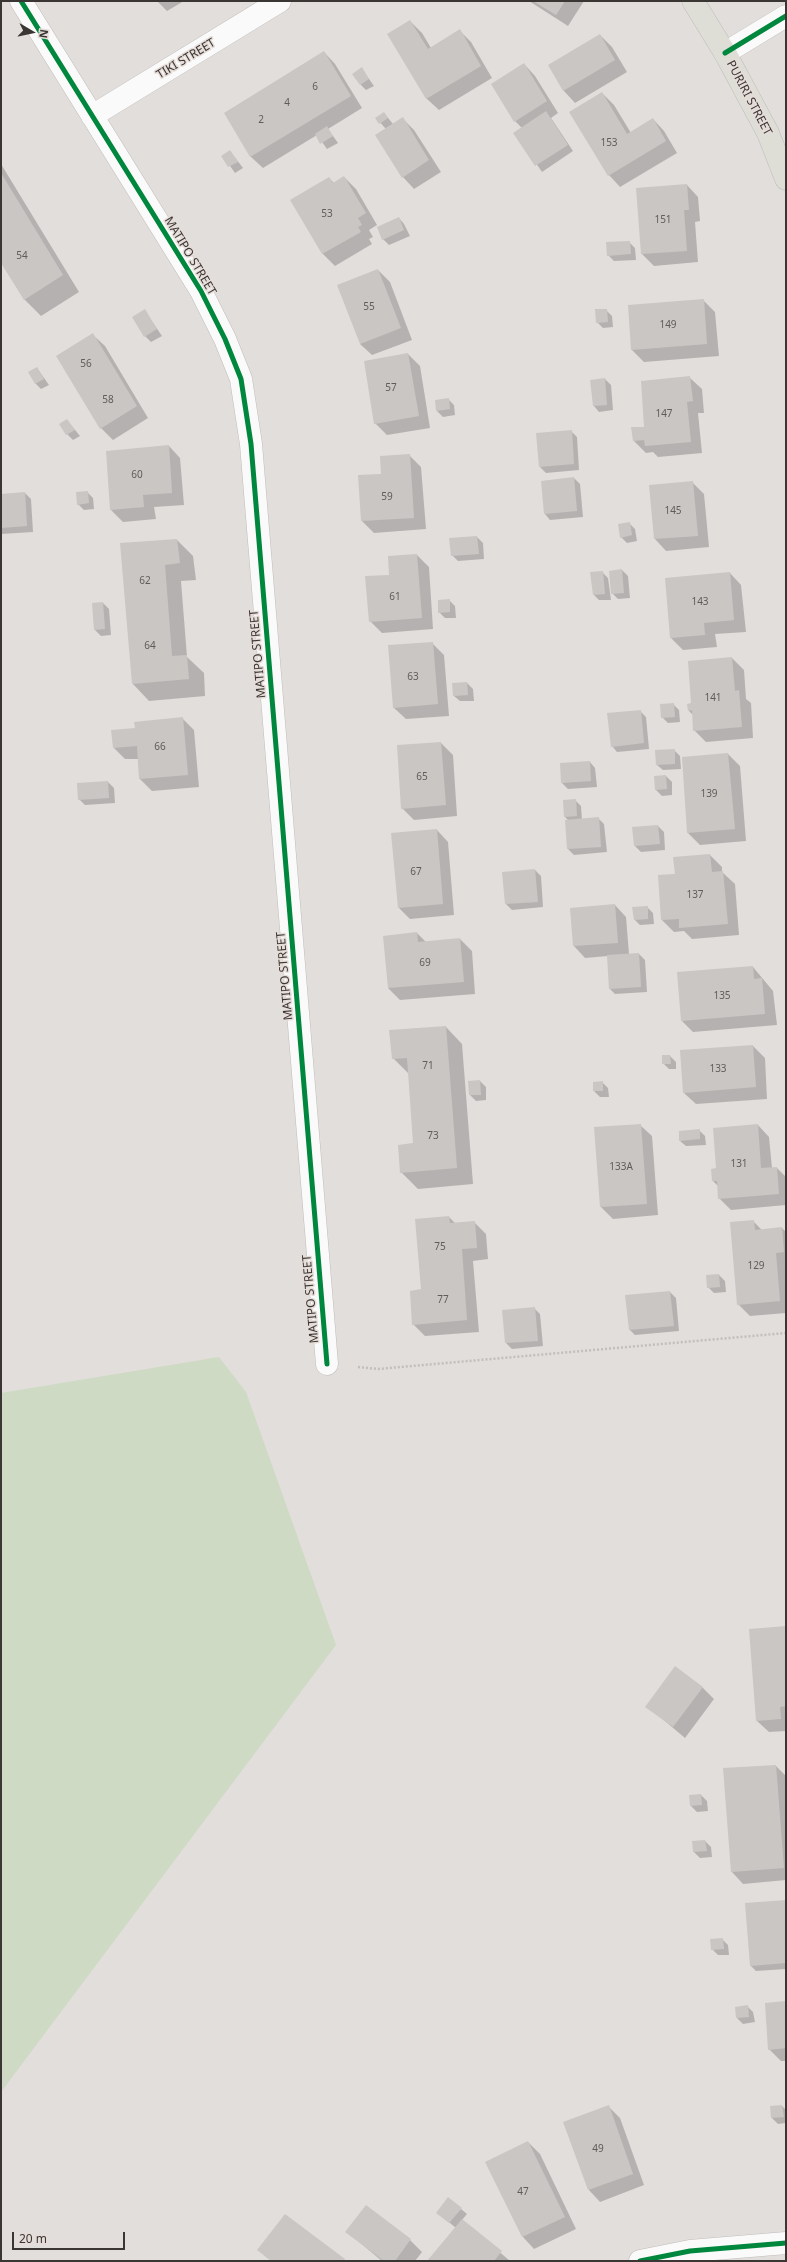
<!DOCTYPE html>
<style>
body{margin:0}
#map{position:relative;width:787px;height:2262px;overflow:hidden;background:#e2dedc;font-family:"Noto Sans",sans-serif}
canvas{display:block}
.frame{position:absolute;inset:0;border:2px solid #3a3634;pointer-events:none}
.north{position:absolute;left:12px;top:12px;width:40px;height:40px;-webkit-text-stroke:3px #e6ddd8;paint-order:stroke;rotate:99deg;font-size:11px;font-weight:700;line-height:16px;text-align:center;color:#3a3634}
.north::after{content:'';display:block;margin:auto;width:14px;height:18px;background:#3a3634;clip-path:polygon(50% 0,100% 100%,50% 72%,0 100%)}
.scale{position:absolute;left:12px;top:2232px;width:113px;height:18px;box-sizing:border-box;border:2px solid #3a3634;border-top:0;padding-left:5px;font-size:12px;line-height:14px;white-space:nowrap;color:#3a3634;-webkit-text-stroke:3px #e6ddd8;paint-order:stroke}
</style>
<div id="map">
<canvas width="787" height="2262"></canvas>
<div class="frame"></div>
<div class="north">N</div>
<div class="scale">20 m</div>
</div>
<script>
const c = document.querySelector('canvas').getContext('2d');
c.lineJoin = 'round';
function fill(path, color) { c.fillStyle = color; c.fill(path, 'evenodd'); }
const poly = rows => new Path2D(rows.map(r => 'M' + r).join(''));
function trace(path, color, width, dash) { c.strokeStyle = color; c.lineWidth = width; c.lineCap = dash ? 'butt' : 'round'; c.setLineDash(dash || []); c.stroke(path); }
function label(font, color, halo, rows, align = 'center') {
  c.font = font + ' "Noto Sans",sans-serif'; c.lineWidth = 3; c.setLineDash([]); c.textBaseline = 'middle'; c.strokeStyle = halo; c.fillStyle = color; for (const [text, x, y, turn = 0] of rows) {
    c.save(); c.translate(x, y); c.rotate((+turn || 0) * Math.PI / 180); c.textAlign = isNaN(turn) ? turn : align; if (halo) c.strokeText(text, 0, 0); c.fillText(text, 0, 0); c.restore();
  }
}
const green = poly([
 [219,1357,246,1392,336,1645,1,2092,1,1393]
]);
const shadow = poly([
 [157,1,184,1,167,11],
 [529,1,584,1,568,26],
 [410,21,422,33,431,48,460,31,471,42,492,78,439,110,427,99,388,34],
 [600,35,612,47,627,72,575,103,564,91,549,66],
 [324,52,335,64,362,108,328,129,338,143,327,149,317,135,263,168,251,157,225,113],
 [524,64,535,76,558,113,551,118,573,151,542,172,515,133,522,128,515,121],
 [362,69,374,86,366,90,361,85],
 [602,93,614,105,631,133,653,119,664,131,677,153,620,187,609,175],
 [384,113,393,124,402,118,414,130,441,172,414,189,403,177,386,129,376,118],
 [230,151,243,168,235,173,223,156],
 [1,164,79,292,41,316,24,299,1,261],
 [344,177,356,189,377,225,369,230,373,237,369,239,372,244,335,266,323,254,291,200,329,178,334,183],
 [687,185,698,197,700,221,695,222,698,262,654,266,642,254,637,189],
 [399,218,404,224,410,236,389,245,383,239],
 [629,242,635,248,636,260,614,261,608,255],
 [378,270,390,282,412,340,372,355,360,344],
 [703,300,715,312,719,356,644,362,632,350,629,306],
 [606,310,612,316,613,327,603,328,597,322],
 [145,311,162,336,151,342,145,336],
 [93,335,105,346,148,418,113,440,101,428],
 [408,354,420,366,430,428,387,435,375,423],
 [37,368,49,385,41,389,35,383],
 [690,378,702,389,704,413,698,413,702,453,658,457,653,452,646,453,634,441,632,428,645,427],
 [605,379,611,385,613,410,599,412,594,406],
 [448,399,454,405,455,415,443,417,437,411],
 [67,420,80,436,73,440,67,434],
 [571,431,577,437,579,470,546,473,540,467],
 [169,446,180,458,184,505,154,507,156,519,123,522,111,510],
 [409,455,421,467,426,529,374,533,362,521,359,476,382,475],
 [574,478,580,484,583,517,550,520,545,514],
 [692,482,704,494,709,547,666,551,655,539,650,486],
 [87,492,93,498,94,509,84,510,78,504],
 [25,493,31,499,33,532,1,534,1,495],
 [629,523,635,529,637,541,627,543,621,537],
 [477,537,483,543,484,559,458,561,452,555],
 [177,540,193,556,196,580,181,581,187,657,204,673,205,696,149,701,133,684,121,544],
 [417,555,429,567,433,629,382,633,370,621,390,576],
 [622,570,628,576,630,598,618,599,612,593],
 [602,572,608,578,611,600,599,600,594,595],
 [730,573,741,585,746,632,715,634,717,647,683,650,671,638],
 [449,600,455,606,456,618,445,618,439,612],
 [103,603,109,609,111,635,101,636,95,630,93,604],
 [432,643,444,655,449,716,406,719,394,708],
 [732,658,744,670,746,699,751,703,753,738,706,742,694,730,694,716,689,711],
 [467,683,473,689,474,701,460,701,454,696],
 [673,704,679,710,680,722,668,723,662,717],
 [640,711,646,717,649,749,617,752,612,746],
 [182,718,194,730,199,787,152,791,140,779,138,759,125,759,114,748,136,729],
 [441,743,453,755,457,816,414,820,402,808],
 [674,750,680,756,681,769,663,770,657,765],
 [728,754,740,766,746,841,700,845,688,833],
 [590,762,595,768,597,787,568,789,562,783],
 [666,776,672,782,672,795,662,796,656,790],
 [108,782,114,788,115,803,85,805,79,799],
 [575,800,581,806,582,820,598,818,604,824,607,852,574,855,568,849,566,821,569,821,565,817],
 [658,826,664,832,665,850,641,852,635,846],
 [437,830,448,842,454,915,410,919,399,908],
 [710,855,722,867,722,872,735,884,739,935,692,939,684,931,674,932,662,920,676,875],
 [535,870,541,876,543,907,512,910,506,904],
 [615,905,626,917,629,954,639,954,645,960,647,992,615,994,610,989,608,956,585,958,574,946,571,909],
 [647,907,653,913,654,924,640,925,634,919],
 [417,933,426,942,460,939,472,951,475,994,400,1000,388,988],
 [753,967,773,991,777,1025,693,1032,682,1021],
 [446,1027,462,1044,473,1184,418,1189,401,1172,414,1144,409,1074,393,1058],
 [753,1046,765,1058,767,1099,696,1104,684,1093],
 [670,1056,676,1062,676,1069,669,1069,663,1063],
 [480,1081,486,1087,486,1100,476,1101,470,1095],
 [602,1082,608,1088,609,1097,600,1097,594,1091,594,1083],
 [640,1125,652,1136,658,1215,613,1219,601,1207,595,1128],
 [758,1125,769,1137,772,1168,777,1168,786,1177,786,1205,731,1210,719,1198,718,1186,713,1181,717,1169],
 [699,1130,705,1136,706,1145,686,1146,680,1141],
 [449,1217,456,1224,474,1222,486,1234,488,1259,473,1261,479,1332,425,1336,413,1324,422,1290],
 [753,1221,762,1230,782,1228,786,1232,786,1313,750,1316,738,1304],
 [719,1275,725,1281,726,1292,714,1293,708,1287],
 [670,1292,676,1298,679,1331,635,1335,629,1329],
 [534,1308,540,1314,543,1346,512,1349,506,1343],
 [786,1627,786,1731,769,1732,757,1721],
 [702,1687,714,1699,685,1738,647,1706],
 [776,1766,786,1776,786,1880,743,1884,732,1872],
 [701,1795,707,1801,708,1811,697,1812,691,1806,690,1796],
 [705,1841,711,1847,712,1857,700,1858,694,1852,693,1842],
 [786,1901,786,1969,756,1971,750,1965],
 [722,1939,728,1945,729,1955,718,1955,712,1949],
 [786,2002,786,2061,781,2061,769,2049],
 [747,2006,753,2012,755,2022,743,2024,737,2018],
 [782,2106,786,2110,786,2123,778,2124,772,2118,771,2107],
 [609,2107,620,2118,644,2185,600,2202,589,2190,564,2123],
 [528,2142,540,2154,576,2229,534,2249,523,2237,487,2162],
 [366,2207,410,2240,422,2252,415,2261,382,2261,347,2232],
 [461,2209,467,2214,462,2220,510,2261,429,2261,456,2228,444,2218]
]);
const building = poly([
 [533,1,565,1,556,15],
 [410,20,428,49,460,29,481,66,426,99,387,34],
 [600,34,615,60,563,91,548,65],
 [324,51,351,96,250,157,224,113],
 [524,63,547,101,514,122,491,84],
 [362,67,369,79,360,85,352,74],
 [602,92,627,134,653,118,666,141,608,176,569,112],
 [546,111,568,145,535,166,513,133],
 [384,112,388,118,379,124,375,118],
 [403,117,429,160,402,178,375,135],
 [327,126,333,136,320,144,315,134],
 [230,150,238,162,228,167,221,156],
 [1,173,63,275,24,300,1,263],
 [344,176,366,213,358,218,362,225,358,227,361,232,322,254,290,200,329,177,333,183],
 [687,184,689,210,684,210,687,251,641,254,636,188],
 [399,217,404,230,382,240,377,227],
 [630,241,631,254,607,256,606,242],
 [378,269,401,328,360,344,337,285],
 [704,299,707,344,631,350,628,305],
 [145,309,157,329,144,337,132,317],
 [595,309,607,309,608,322,596,323],
 [93,333,137,406,100,429,56,356],
 [408,353,419,416,374,424,364,361],
 [37,367,44,379,35,384,28,372],
 [690,376,693,401,687,402,691,442,645,446,644,440,633,441,631,427,644,427,641,381],
 [605,378,607,405,593,406,590,380],
 [449,398,450,409,436,411,435,400],
 [67,419,75,430,66,435,59,424],
 [572,430,574,464,539,467,536,433],
 [169,445,172,493,143,495,144,507,110,510,106,451],
 [410,454,414,518,361,521,358,475,381,474,380,456],
 [574,477,577,511,544,514,541,481],
 [693,481,698,536,654,539,649,485],
 [88,491,89,503,77,505,76,492],
 [25,492,27,526,1,528,1,494],
 [630,522,632,535,620,538,618,524],
 [477,536,479,554,451,556,449,538],
 [177,539,180,563,165,565,172,656,187,655,189,679,132,684,120,543],
 [417,554,422,618,369,622,365,576,389,575,388,556],
 [622,569,624,593,611,594,609,571],
 [603,571,605,594,593,595,590,572],
 [730,572,734,620,704,623,705,635,670,638,665,578],
 [450,599,450,612,438,613,438,600],
 [103,602,105,629,94,630,92,603],
 [433,642,438,704,393,708,388,645],
 [732,657,735,691,739,690,742,727,693,731,692,710,688,711,687,704,691,703,688,661],
 [467,682,468,695,453,696,452,683],
 [674,703,675,717,661,718,660,704],
 [641,710,644,743,611,747,607,713],
 [183,717,188,775,139,779,137,746,113,748,111,730,135,728,134,722],
 [441,742,446,805,401,809,397,745],
 [675,749,675,764,656,765,655,750],
 [728,753,735,829,687,833,682,757],
 [590,761,591,781,561,783,560,763],
 [666,775,667,789,655,790,654,776],
 [108,781,109,798,78,800,77,783],
 [576,799,577,816,564,817,563,800],
 [599,817,601,847,567,849,565,820],
 [658,825,660,844,634,846,632,827],
 [437,829,443,904,398,908,391,833],
 [710,854,712,872,723,871,728,924,679,928,679,919,661,920,658,875,675,874,673,857],
 [535,869,538,902,505,904,502,872],
 [615,904,618,943,573,946,570,908],
 [648,906,648,919,634,920,632,907],
 [417,932,418,942,460,938,464,982,388,988,383,936],
 [639,953,641,987,609,989,607,955],
 [753,966,754,979,762,978,765,1014,681,1021,677,972],
 [446,1026,457,1168,400,1173,398,1145,413,1143,407,1058,392,1059,389,1030],
 [753,1045,756,1087,683,1093,680,1050],
 [662,1055,670,1055,671,1064,662,1064],
 [480,1080,481,1095,469,1095,468,1081],
 [603,1081,603,1091,593,1091,593,1082],
 [641,1124,647,1204,600,1207,594,1127],
 [758,1124,761,1168,777,1167,779,1194,718,1199,717,1181,712,1181,711,1169,716,1168,713,1128],
 [700,1129,700,1139,679,1141,679,1131],
 [449,1216,450,1223,475,1221,477,1248,462,1249,467,1320,412,1325,410,1291,421,1289,415,1219],
 [754,1220,755,1230,782,1227,784,1252,776,1253,780,1301,737,1305,730,1222],
 [719,1274,720,1287,707,1288,706,1275],
 [670,1291,674,1326,629,1330,625,1295],
 [535,1307,538,1341,505,1343,502,1310],
 [786,1626,786,1706,780,1707,781,1719,756,1721,749,1629],
 [675,1666,703,1687,673,1727,645,1707],
 [776,1765,784,1868,731,1872,723,1768],
 [701,1794,702,1805,690,1806,689,1795],
 [705,1840,707,1851,693,1852,692,1841],
 [786,1900,786,1963,750,1966,745,1903],
 [723,1938,724,1949,711,1950,710,1939],
 [786,2001,786,2048,768,2050,765,2003],
 [748,2005,749,2017,736,2018,735,2007],
 [609,2105,633,2174,588,2190,563,2122],
 [782,2105,784,2117,771,2118,770,2106],
 [528,2141,565,2217,522,2237,485,2162],
 [448,2197,462,2208,449,2223,436,2213],
 [366,2205,411,2239,395,2261,384,2261,345,2232],
 [285,2214,345,2259,344,2261,271,2261,257,2250],
 [462,2219,502,2251,494,2261,427,2261]
]);
const path = poly([
 [358,1367,378,1369,786,1333]
]);
const minor = poly([
 [21,1,201,291,225,339,241,379,251,444,327,1364],
 [725,53,786,16],
 [92,116,280,1],
 [640,2261,690,2251,786,2243]
]);
const major = poly([
 [693,1,725,53,768,133,786,179]
]);
const cycleway = poly([
 [21,1,201,291,225,339,241,379,251,444,327,1364],
 [725,53,786,16],
 [640,2261,690,2251,786,2243]
]);
const numberNames = [
 ["6",315,87],
 ["4",287,103],
 ["2",261,120],
 ["153",609,143],
 ["53",327,214],
 ["151",663,220],
 ["54",22,256],
 ["55",369,307],
 ["149",668,325],
 ["56",86,364],
 ["57",391,388],
 ["58",108,400],
 ["147",664,414],
 ["60",137,475],
 ["59",387,497],
 ["145",673,511],
 ["62",145,581],
 ["61",395,597],
 ["143",700,602],
 ["64",150,646],
 ["63",413,677],
 ["141",713,698],
 ["66",160,747],
 ["65",422,777],
 ["139",709,794],
 ["67",416,872],
 ["137",695,895],
 ["69",425,963],
 ["135",722,996],
 ["71",428,1066],
 ["133",718,1069],
 ["73",433,1136],
 ["131",739,1164],
 ["133A",621,1167],
 ["75",440,1247],
 ["129",756,1266],
 ["77",443,1300],
 ["49",598,2149],
 ["47",523,2192]
];
const streetNames = [
 ["TIKI STREET",186,59,-31],
 ["PURIRI STREET",749,98,62],
 ["MATIPO STREET",190,256,59],
 ["MATIPO STREET",258,654,-95],
 ["MATIPO STREET",285,976,-95],
 ["MATIPO STREET",311,1299,-95]
];
fill(green, '#cedac3');
fill(shadow, '#0003');
fill(building, '#c9c6c4');
trace(minor, '#bfbcba', 23);
trace(major, '#bebcbb', 23);
trace(path, '#c1bfbe', 2.5, [2, 2]);
trace(minor, '#fbfafa', 22);
trace(major, '#deddd6', 22);
trace(cycleway, '#00873e', 5);
label('10px', '#605c5a', null, numberNames);
label('12px', '#3a3634', '#e6ddd8', streetNames);
</script>
